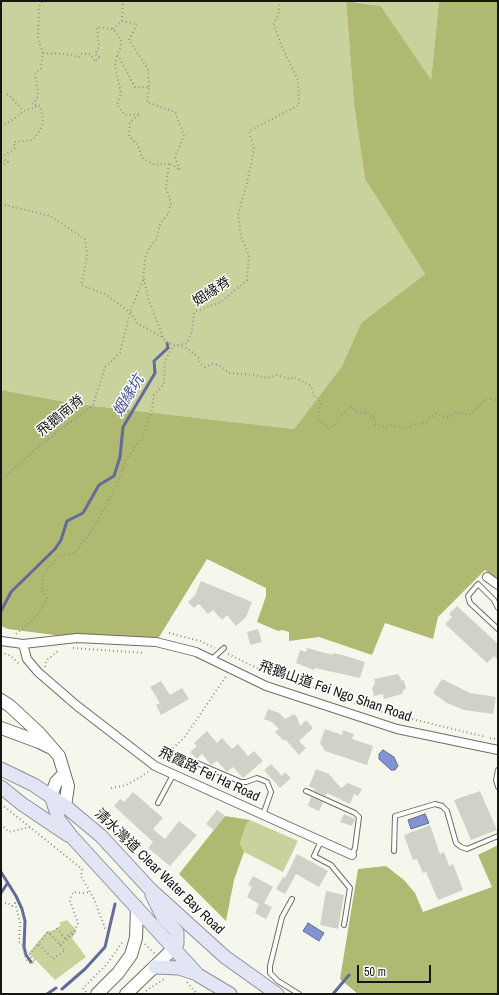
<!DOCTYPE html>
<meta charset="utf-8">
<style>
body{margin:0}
#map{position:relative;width:499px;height:995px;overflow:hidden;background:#f5f7ec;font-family:"Archivo Narrow",sans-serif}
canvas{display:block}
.frame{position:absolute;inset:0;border:2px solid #151511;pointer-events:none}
.scale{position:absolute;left:357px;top:965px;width:74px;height:18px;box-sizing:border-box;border:2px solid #151511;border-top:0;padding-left:5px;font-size:12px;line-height:14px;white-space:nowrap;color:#151511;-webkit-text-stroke:3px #fff;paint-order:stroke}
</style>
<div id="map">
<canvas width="499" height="995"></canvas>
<div class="frame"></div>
<div class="scale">50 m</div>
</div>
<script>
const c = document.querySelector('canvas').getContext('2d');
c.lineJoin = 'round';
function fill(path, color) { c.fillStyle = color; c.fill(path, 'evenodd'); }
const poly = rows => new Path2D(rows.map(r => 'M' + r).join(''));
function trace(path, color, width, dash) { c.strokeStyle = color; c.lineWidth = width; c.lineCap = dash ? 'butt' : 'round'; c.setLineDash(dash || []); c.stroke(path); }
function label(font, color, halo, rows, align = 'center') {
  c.font = font + ' "Archivo Narrow","Noto Sans TC",sans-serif'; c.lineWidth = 3; c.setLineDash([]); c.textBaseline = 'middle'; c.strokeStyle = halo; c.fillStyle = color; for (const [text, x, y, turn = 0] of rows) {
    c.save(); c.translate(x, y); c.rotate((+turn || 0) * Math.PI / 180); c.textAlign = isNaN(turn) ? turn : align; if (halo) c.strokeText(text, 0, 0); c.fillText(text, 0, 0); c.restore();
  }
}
const green = poly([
 [1,1,346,1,354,105,365,179,425,274,361,323,342,366,294,429,77,404,1,390],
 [351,1,439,1,431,81,381,6],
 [250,820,298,841,283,872,244,852,240,843,246,825],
 [67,920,77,931,72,938,86,957,55,980,29,953,47,931,53,931,61,925,59,923]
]);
const forest = poly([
 [346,1,381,6,431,80,439,1,498,1,498,581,485,570,438,617,433,639,385,623,372,655,319,637,289,641,289,632,282,630,278,631,257,622,266,596,266,588,207,559,156,642,77,638,8,629,1,626,1,390,77,404,294,429,342,366,361,323,425,274,365,179,354,105],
 [225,816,250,820,246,825,240,843,244,852,234,880,226,921,179,874],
 [498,845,498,994,358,994,340,979,358,869,386,866,404,880,415,893,423,912,492,887,478,855]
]);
const water = poly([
 [383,750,394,757,398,766,395,770,391,770,379,759,379,754,383,750],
 [425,814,429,823,411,829,408,820,425,814],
 [308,923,324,933,319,941,303,931,308,923]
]);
const stream = poly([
 [1,611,11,592,55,549,61,540,67,521,83,513,99,485,114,476,120,457,123,427,155,373,154,361,168,348,167,343],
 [1,872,16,896,22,909,25,921,24,947,26,955,31,962],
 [1,893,7,884],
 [62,989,85,969,105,947,115,904],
 [47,994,56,988],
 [333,994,349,975]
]);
const building = poly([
 [201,581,252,602,246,617,236,626,227,615,222,620,213,610,208,614,199,604,194,608,188,602,195,595],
 [457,606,498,644,498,660,494,656,487,663,445,624,452,617,449,614],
 [258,629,262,642,250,645,247,632],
 [307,648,333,655,333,653,346,656,365,662,360,678,315,668,314,670,296,663,300,650,306,652],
 [398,674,402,681,404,680,406,689,403,690,402,694,384,699,383,694,374,696,372,688,375,683,374,679],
 [442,679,470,693,496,697,493,714,464,710,447,703,433,693],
 [161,681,170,695,182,688,189,699,161,715,156,705,160,703,150,687],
 [268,709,279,713,285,719,294,714,297,717,300,726,306,720,313,728,299,741,306,748,299,755,285,739,284,741,275,732,279,729,272,722,264,719],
 [325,729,342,735,343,730,354,734,352,739,373,746,367,765,325,751,320,743],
 [207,731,217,743,222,738,232,749,238,744,248,756,254,751,263,761,243,778,233,767,227,772,217,761,211,765,202,754,197,759,190,752,197,746,194,743],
 [271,764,282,776,285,772,291,778,280,788,264,770],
 [316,769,329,774,341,788,348,783,362,789,358,796,354,794,350,804,327,793,326,796,314,791,315,789,309,786],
 [480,791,497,830,471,840,454,800],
 [133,792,163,818,153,829,165,839,179,821,197,835,170,866,148,848,153,842,114,806,120,799,124,802],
 [311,797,323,802,319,811,308,806],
 [217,810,225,816,214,830,206,824],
 [344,814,355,819,352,826,340,822],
 [430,825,440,854,444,852,449,866,453,864,463,890,438,900,426,872,423,873,417,859,413,860,404,835],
 [297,854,328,871,319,887,296,874,285,894,276,889,283,877,285,878],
 [253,876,273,887,264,903,272,907,266,919,255,913,259,904,247,897,252,887,248,885],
 [326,891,344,895,338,929,320,925]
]);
const path = poly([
 [122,21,137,24,129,40,148,69,149,87],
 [113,29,122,21,123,1],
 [43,53,38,39,39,7,43,1],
 [117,56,115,66,121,93,117,105,125,115,140,114,130,122,129,136,138,145,142,158,156,165,169,163],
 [7,94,12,98,23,111],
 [1,126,13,120,23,111,39,106],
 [1,158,15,148,14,142,33,140,42,127,43,118,40,106,32,104,36,100,38,94,35,73,41,68,43,53,64,54,79,57,81,54,90,54,95,62,99,57,95,54,99,47,97,27,113,29,121,39,120,50,117,54,135,87,149,87,147,102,175,112,184,136,175,157,180,170,169,163,166,188,171,203,168,214,160,224,156,240,148,250,145,259,143,280,130,312,120,353,105,367,93,405,38,447,1,480],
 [1,158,8,162,1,166],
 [1,190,3,191,1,192],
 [1,204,50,216,85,239,87,257,81,285,105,294,130,312,137,323,163,338,167,343,187,348,198,357,200,363,205,367,213,364,219,365,229,373,254,375,267,378,277,375,290,379,294,377,311,386,314,397,318,398,321,404,319,409,318,419,327,427,334,426,339,417,351,407,358,413,367,412,373,418,374,417,375,424,385,427,391,425,404,428,412,426,413,423,417,425,426,422,435,414,448,417,456,412,469,415,488,398,498,401],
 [144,279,149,301,163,337],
 [169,633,200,641,215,648],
 [16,634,36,617,47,598,41,590,44,574,59,556,74,553,95,526,116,486,126,460,143,436,152,410,154,395,164,384,165,361,173,346,187,343,192,331,194,312,221,302,247,280,249,255,241,236,238,215,247,183,254,149,249,131,299,105,298,80,281,45,274,24,278,15,280,1],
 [73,648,144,653],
 [1,652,11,656,20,665],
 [228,654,263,671,293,679,371,709,486,737],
 [45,667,46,661,59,650],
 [490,738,498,739],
 [161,759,184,738,227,675],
 [111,788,126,785,139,778,148,772],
 [1,804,82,869,81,876,94,899,106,931],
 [1,824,9,832,30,827],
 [1,904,8,903,12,906,15,903,20,922,19,942,22,944,26,959,31,964,35,961,29,955,48,932,65,950,53,959,38,944],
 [50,934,57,929,65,938,72,932,73,934],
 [145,944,155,954],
 [60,945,73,934,78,923,70,901,73,892,83,893,90,892],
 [187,982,197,994],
 [146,991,164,979],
 [86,992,83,988,107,964,123,941],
 [354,994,366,971,374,971]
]);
const service = poly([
 [498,608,494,600,478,584,468,596,470,603,498,629],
 [212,659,224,648],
 [190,760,241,782,246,782,257,778,267,782,271,792,263,815],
 [498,770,496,780,498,787],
 [306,791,355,813,359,817,355,848,352,855],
 [158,803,173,775],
 [321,841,314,856,331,865,350,888,344,925],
 [394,851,395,816,435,804,442,806,447,811,456,843,461,847,467,849,498,836],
 [292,899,282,917,270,966,270,973,278,981,299,994]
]);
const minor = poly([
 [487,577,498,585],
 [1,641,23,644,77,638,156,642,196,652,266,686,397,729,498,750],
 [23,644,27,659,38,672,76,705,155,766,352,855]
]);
const secondary = poly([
 [1,700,10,706,39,733,59,756,68,786,65,806],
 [1,728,39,742,49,747],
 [51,796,56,782,64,774],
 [97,994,118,973,131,955,136,938,137,907],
 [126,994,174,948]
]);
const primary = poly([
 [1,769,34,785,65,806,101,836,150,889,225,957,277,994],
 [1,787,22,804,68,835],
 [51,796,59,820,72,837,198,975,230,994],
 [152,895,163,917,177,932,177,944,174,948],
 [155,967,179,968,194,973]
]);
const streetNames = [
 ["姻緣脊",212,292,-33],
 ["飛鵝南脊",61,416,-39],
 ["飛鵝山道 Fei Ngo Shan Road",335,692,19],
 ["飛霞路 Fei Ha Road",209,775,25],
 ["清水灣道 Clear Water Bay Road",159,872,44]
];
const waterNames = [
 ["姻緣坑",129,396,-59]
];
fill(green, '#c9d19d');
fill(forest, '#b0b972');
fill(water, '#8392d1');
trace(water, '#626c97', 1);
trace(stream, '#626c97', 3);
fill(building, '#d0d2c7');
trace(service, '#6d6e65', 6);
trace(minor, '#6d6e65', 10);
trace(secondary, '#6d6e65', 14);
trace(primary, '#8d919f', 15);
trace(path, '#93948c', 2, [1, 3]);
trace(service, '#fff', 4);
trace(minor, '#fff', 8);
trace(secondary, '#fff', 12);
trace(primary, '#e1e5f4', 13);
label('14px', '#151511', '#fff', streetNames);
label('italic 15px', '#414e9a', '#fff', waterNames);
</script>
